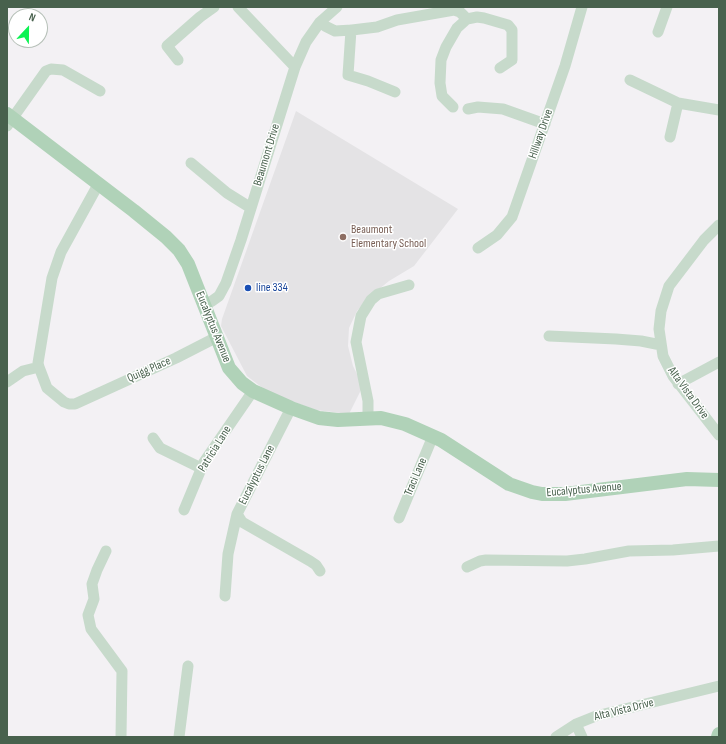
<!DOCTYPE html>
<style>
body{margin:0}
#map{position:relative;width:726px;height:744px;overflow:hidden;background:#f3f1f4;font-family:"Sofia Sans Condensed",sans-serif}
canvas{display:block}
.frame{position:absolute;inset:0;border:8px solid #48614d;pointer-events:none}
.north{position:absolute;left:8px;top:8px;width:40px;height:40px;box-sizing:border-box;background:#fff;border:1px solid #b6c0b8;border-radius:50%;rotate:22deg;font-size:11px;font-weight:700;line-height:16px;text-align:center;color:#48614d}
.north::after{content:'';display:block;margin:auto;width:14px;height:18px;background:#0cf353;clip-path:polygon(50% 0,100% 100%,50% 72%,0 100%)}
</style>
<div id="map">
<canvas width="726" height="744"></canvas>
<div class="frame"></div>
<div class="north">N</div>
</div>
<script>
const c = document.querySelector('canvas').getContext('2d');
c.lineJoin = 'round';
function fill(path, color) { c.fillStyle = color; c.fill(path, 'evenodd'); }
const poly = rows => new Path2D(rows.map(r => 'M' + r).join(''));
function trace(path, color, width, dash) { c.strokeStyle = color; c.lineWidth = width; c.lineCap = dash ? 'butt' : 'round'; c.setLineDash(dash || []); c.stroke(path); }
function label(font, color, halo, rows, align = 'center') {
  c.font = font + ' "Sofia Sans Condensed",sans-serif'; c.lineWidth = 3; c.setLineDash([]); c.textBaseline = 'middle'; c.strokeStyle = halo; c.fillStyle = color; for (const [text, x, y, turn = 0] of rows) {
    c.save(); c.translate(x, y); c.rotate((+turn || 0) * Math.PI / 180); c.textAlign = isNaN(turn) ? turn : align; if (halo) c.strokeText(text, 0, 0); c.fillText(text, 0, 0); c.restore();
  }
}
const education = poly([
 [296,111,458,209,414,266,389,281,368,298,357,311,349,328,348,346,353,366,363,386,349,414,316,410,269,393,247,376,221,326,222,319]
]);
const minor = poly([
 [238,7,295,67],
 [320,22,325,26,335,31,352,30,377,27,397,20,454,10,460,12,467,19,477,17,484,18,508,25,512,30,512,60,500,68],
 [351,30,348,75,368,81,395,92],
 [658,32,667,7],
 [178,60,167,46,200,17,214,7],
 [630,80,678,103,719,110],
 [453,107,442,96,440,83,441,60,446,47,457,28,467,19],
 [468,109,478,107,503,109,545,124],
 [7,126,46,71,51,69,63,70,100,91],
 [670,137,678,103],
 [191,163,227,193,251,208],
 [99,183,61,252,52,278,38,363,39,367,47,388,64,402,69,404,75,404,176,358,217,337],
 [719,225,704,240,669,286,661,311,659,329,663,356,673,376,719,435],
 [478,248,497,235,512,217,565,66,582,7],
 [204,305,212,301,219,296,226,283,241,240,295,67,306,42,320,22,337,7],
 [549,336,616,339,641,341,661,345],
 [7,382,23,371,39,367],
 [678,384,719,362],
 [291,408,237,514,242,522,310,561,316,565,320,571],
 [368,419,368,401,356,342,361,316,371,300,378,294,409,285],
 [153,438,160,448,201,468],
 [184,510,204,462,253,391],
 [399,518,433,436],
 [106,551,97,570,92,584,94,599,88,615,91,629,122,671,121,737],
 [467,567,480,561,486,560,567,561,585,559,629,551,673,550,719,546],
 [225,596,228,554,237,514],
 [576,724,582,737],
 [179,737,188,666],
 [556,737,576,724,596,716,719,686]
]);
const major = poly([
 [7,114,134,211,166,237,179,250,188,264,229,368,242,383,253,391,291,408,319,418,338,420,381,418,405,424,441,440,509,484,532,492,542,494,565,494,687,479,719,480],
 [718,737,719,734]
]);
const markers = [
 [343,237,4,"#8d6e63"],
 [248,288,4,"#1a4fb4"]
];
const streetNames = [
 ["Hillway Drive",541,134,-71],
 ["Beaumont Drive",267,155,-73],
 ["Eucalyptus Avenue",213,327,68],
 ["Quigg Place",149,370,-24],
 ["Alta Vista Drive",688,393,54],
 ["Patricia Lane",215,449,-58],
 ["Eucalyptus Lane",257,475,-63],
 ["Traci Lane",416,477,-67],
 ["Eucalyptus Avenue",584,490,-5],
 ["Alta Vista Drive",624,710,-14]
];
const educationNames = [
 ["Beaumont",351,230],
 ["Elementary School",351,244]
];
const transitNames = [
 ["line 334",256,288]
];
fill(education, '#e4e3e5');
trace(minor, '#c7dacb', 11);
trace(major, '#b0d2b8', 14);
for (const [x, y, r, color] of markers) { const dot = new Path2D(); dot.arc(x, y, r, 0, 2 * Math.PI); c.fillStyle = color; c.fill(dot); trace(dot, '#fff', 1.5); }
label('12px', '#48614d', '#fff', streetNames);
label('12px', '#785e54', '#fff', educationNames, 'left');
label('12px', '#164399', '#fff', transitNames, 'left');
</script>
